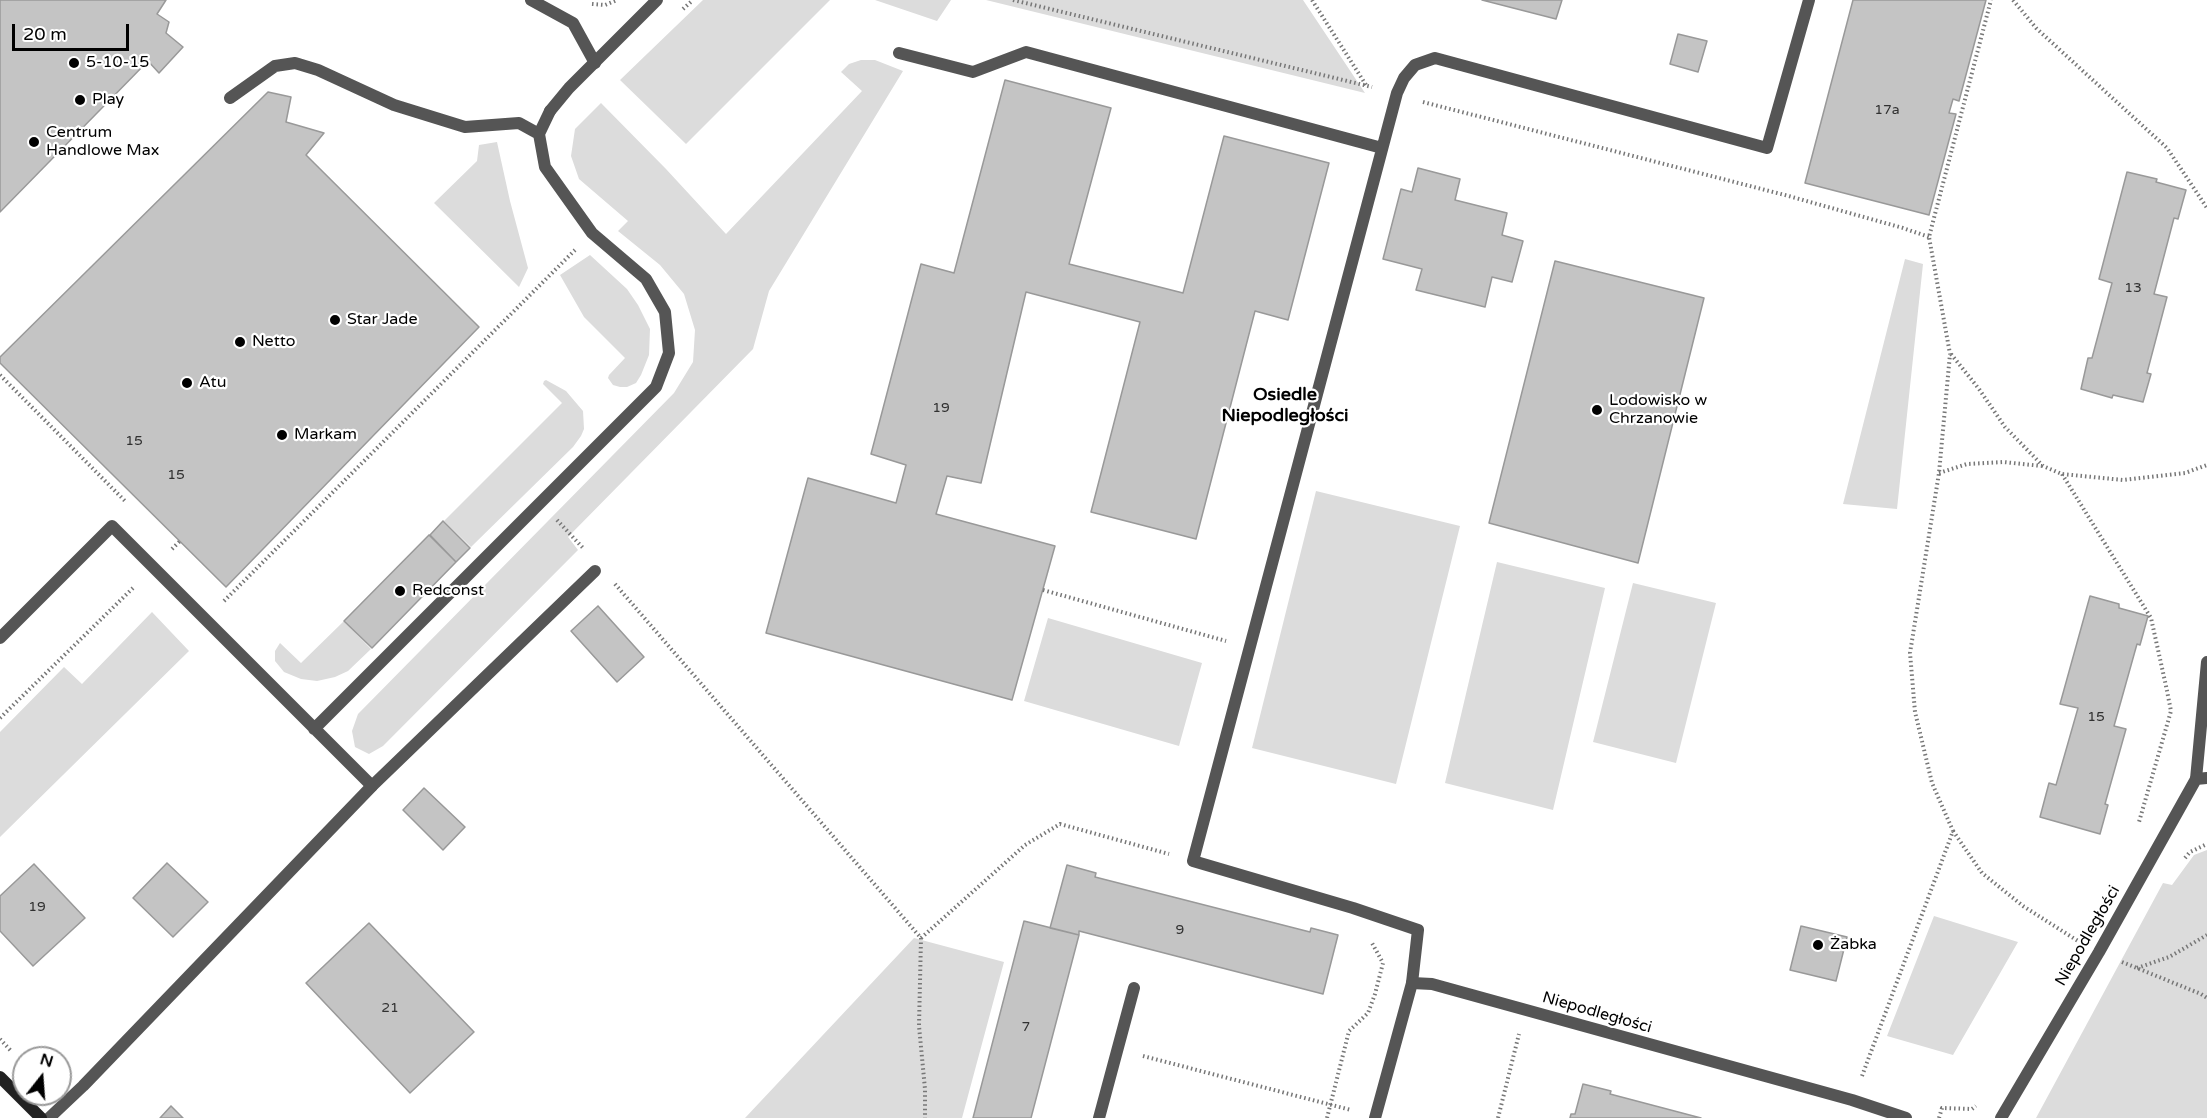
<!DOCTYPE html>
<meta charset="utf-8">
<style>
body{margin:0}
#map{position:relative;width:2207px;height:1118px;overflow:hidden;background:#fff;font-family:"Varela Round",sans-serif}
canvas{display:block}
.north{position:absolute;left:12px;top:1046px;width:60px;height:60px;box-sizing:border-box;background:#fff;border:2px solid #999;border-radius:50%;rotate:17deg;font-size:16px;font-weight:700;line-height:24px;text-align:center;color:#000}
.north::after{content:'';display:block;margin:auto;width:21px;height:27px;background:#000;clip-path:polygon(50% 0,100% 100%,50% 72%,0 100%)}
.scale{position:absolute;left:12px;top:24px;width:117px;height:27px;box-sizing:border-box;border:3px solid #000;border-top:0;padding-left:8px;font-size:18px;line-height:21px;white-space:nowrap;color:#000;-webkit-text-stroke:4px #fff;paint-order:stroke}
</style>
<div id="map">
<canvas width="2207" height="1118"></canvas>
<div class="north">N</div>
<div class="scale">20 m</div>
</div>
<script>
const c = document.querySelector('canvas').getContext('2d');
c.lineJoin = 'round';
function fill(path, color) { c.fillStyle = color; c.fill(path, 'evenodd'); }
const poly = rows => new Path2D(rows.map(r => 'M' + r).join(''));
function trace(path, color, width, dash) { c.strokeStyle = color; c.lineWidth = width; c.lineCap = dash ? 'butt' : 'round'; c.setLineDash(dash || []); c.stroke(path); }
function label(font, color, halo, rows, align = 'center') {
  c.font = font + ' "Varela Round",sans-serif'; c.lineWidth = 4.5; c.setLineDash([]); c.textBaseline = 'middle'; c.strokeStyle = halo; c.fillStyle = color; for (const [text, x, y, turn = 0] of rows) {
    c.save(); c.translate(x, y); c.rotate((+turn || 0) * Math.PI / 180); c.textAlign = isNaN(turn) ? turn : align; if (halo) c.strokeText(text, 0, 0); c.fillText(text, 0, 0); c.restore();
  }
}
const green = poly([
 [703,0,830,0,686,144,620,80],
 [875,0,951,0,937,21],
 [986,0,1303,0,1365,93],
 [861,60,875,60,903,71,769,291,753,349,568,537,578,550,383,746,369,754,355,747,352,731,358,714,674,393,693,362,695,330,684,294,660,265,618,231,628,221,579,179,571,156,575,129,601,103,666,169,726,234,862,91,841,72,849,64],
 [497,142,510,201,528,268,519,287,434,203,477,161,479,145],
 [590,255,627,289,638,305,650,329,649,355,641,375,636,383,627,387,620,387,613,385,608,378,609,375,625,358,584,317,560,275],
 [1905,259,1923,264,1897,509,1843,504],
 [546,380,566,391,583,411,584,429,581,436,573,447,471,547,444,521,562,403,543,384,544,381],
 [1316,491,1460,526,1396,784,1252,748],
 [1497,562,1605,588,1553,810,1445,783],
 [1633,583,1716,603,1676,763,1593,742],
 [152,612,189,651,0,837,0,732,64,667,82,684],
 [1048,618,1202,663,1179,746,1024,701],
 [344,621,371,649,348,671,335,677,317,681,301,679,284,672,275,661,275,651,280,643,301,663],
 [2207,850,2207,1118,2036,1118,2163,883,2172,885,2194,855],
 [1934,916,2018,942,1953,1055,1887,1036],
 [914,938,1004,962,962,1118,745,1118]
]);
const building = poly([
 [0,0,166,0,157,14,169,22,166,33,183,47,159,73,148,61,0,212,0,0],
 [1482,0,1562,0,1556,19,1482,0],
 [1853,0,1986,0,1959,101,1953,99,1949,113,1956,114,1929,215,1805,183,1853,0],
 [1678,34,1707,41,1698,72,1670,64,1678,34],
 [1005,80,1111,108,1069,264,1183,293,1224,136,1329,163,1288,320,1255,311,1196,539,1091,512,1140,322,1026,292,981,483,947,476,936,514,1055,546,1012,700,766,633,808,478,896,503,906,465,871,454,921,264,954,273,1005,80],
 [268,92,291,97,286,122,324,133,306,155,479,327,226,587,0,363,0,357,268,92],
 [1418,168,1460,179,1455,200,1507,213,1502,235,1523,241,1512,282,1492,277,1485,307,1416,290,1422,269,1383,259,1401,189,1412,192,1418,168],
 [2127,172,2157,179,2156,182,2186,190,2178,219,2174,218,2154,294,2167,297,2147,373,2151,374,2143,402,2113,395,2112,398,2081,389,2088,358,2092,358,2112,283,2099,279,2127,172],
 [1555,261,1704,298,1638,563,1489,523,1555,261],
 [443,521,470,548,456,562,430,535,443,521],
 [429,535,456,562,372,648,344,621,429,535],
 [2090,596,2119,604,2119,608,2148,616,2140,645,2137,644,2114,726,2126,729,2105,804,2108,805,2100,834,2040,817,2049,783,2056,785,2078,708,2060,704,2090,596],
 [598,606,644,657,617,682,571,631,598,606],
 [424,788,465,827,443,850,403,810,424,788],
 [167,863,208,902,173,937,133,898,167,863],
 [34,864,85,918,33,966,0,931,0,896,34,864],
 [1067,865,1096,873,1095,877,1310,932,1311,928,1338,935,1323,994,1079,931,1079,935,1050,928,1067,865],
 [1024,921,1079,935,1031,1118,973,1118,1024,921],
 [369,923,474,1032,410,1093,306,983,369,923],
 [1801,926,1847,937,1836,981,1790,970,1801,926],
 [1583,1084,1611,1091,1610,1094,1701,1118,1570,1118,1571,1114,1575,1114,1583,1084],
 [171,1106,183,1118,160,1118,171,1106]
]);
const path = poly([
 [1013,0,1372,87],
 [1312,0,1366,85],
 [2013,0,2036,28,2167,148,2207,208],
 [592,4,605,5,617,0],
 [683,9,693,0],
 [1423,102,1785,195,1903,228,1929,237],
 [1951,354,1979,389,2005,427,2043,466,2062,474,2123,480,2185,473,2207,465],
 [0,375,126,502],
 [1939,473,1967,464,2003,462,2042,466],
 [2062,474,2151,618,2166,686,2171,711,2139,822],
 [557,520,583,548],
 [172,549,180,541],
 [615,584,921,938,1025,845,1060,824,1169,854],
 [1043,590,1226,641],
 [224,601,575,250],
 [0,718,135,586],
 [1953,831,1982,873,2023,906,2078,941],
 [2185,858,2190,852,2207,844],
 [921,938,919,1026,925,1089,925,1118],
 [2122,962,2201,994,2207,998],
 [2137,968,2169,957,2207,935],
 [0,1039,12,1052],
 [1143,1056,1351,1110],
 [1862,1076,1953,831,1932,783,1915,712,1910,653,1939,473,1950,354,1929,237,1991,0],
 [1327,1118,1349,1031,1368,1013,1375,994,1383,963,1372,943],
 [1498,1118,1519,1034],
 [1939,1118,1942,1108,1972,1109,1976,1106]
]);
const lane = poly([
 [531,0,573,23,595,63],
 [899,53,973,72,1026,52,1382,148],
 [230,98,275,66,295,63,318,70,394,105,465,127,519,123,539,134],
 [0,638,112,526,372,786],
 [314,729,656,387,669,353,665,312,646,279,592,233,545,167,539,134,550,111],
 [2196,779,2207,662],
 [1412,983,1418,930,1353,908,1193,861,1397,93,1404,78,1415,65,1435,58,1767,148,1809,0]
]);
const street = poly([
 [550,111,569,88,657,0],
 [49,1118,83,1086,372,786,595,571],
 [1099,1118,1134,988],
 [1375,1118,1412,983,1432,984,1852,1100,1906,1118],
 [2001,1118,2099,952,2196,779,2207,778]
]);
const secondary = poly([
 [0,1077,41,1118]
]);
const markers = [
 [74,63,6,"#000"],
 [80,100,6,"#000"],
 [34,142,6,"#000"],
 [335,320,6,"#000"],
 [240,342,6,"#000"],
 [187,383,6,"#000"],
 [1597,410,6,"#000"],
 [282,435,6,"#000"],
 [400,591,6,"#000"],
 [1818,945,6,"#000"]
];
const numberNames = [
 ["17a",1887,110],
 ["13",2133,288],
 ["19",941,408],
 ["15",134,441],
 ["15",176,475],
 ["15",2096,717],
 ["19",37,907],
 ["9",1180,930],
 ["21",390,1008],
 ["7",1026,1027]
];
const poiNames = [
 ["5-10-15",86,63],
 ["Play",92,100],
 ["Centrum",46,133],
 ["Handlowe Max",46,151],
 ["Star Jade",347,320],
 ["Netto",252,342],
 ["Atu",199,383],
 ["Lodowisko w",1609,401],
 ["Chrzanowie",1609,419],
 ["Markam",294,435],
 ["Redconst",412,591],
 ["Żabka",1830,945]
];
const streetNames = [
 ["Niepodległości",2088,936,-60],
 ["Niepodległości",1597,1013,16]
];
const neighbourhoodNames = [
 ["Osiedle",1285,395],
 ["Niepodległości",1285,416]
];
fill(green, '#dcdcdc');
fill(building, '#c4c4c4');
trace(building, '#999', 1.5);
trace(path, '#777', 4, [1.5, 3]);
trace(lane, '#555', 12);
trace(street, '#555', 12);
trace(secondary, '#222', 12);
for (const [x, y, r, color] of markers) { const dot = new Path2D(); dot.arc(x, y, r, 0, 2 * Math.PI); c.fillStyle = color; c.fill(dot); trace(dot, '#fff', 2); }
label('14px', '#313131', null, numberNames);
label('16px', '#000', '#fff', poiNames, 'left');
label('16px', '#000', '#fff', streetNames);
label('bold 18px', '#000', '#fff', neighbourhoodNames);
</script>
